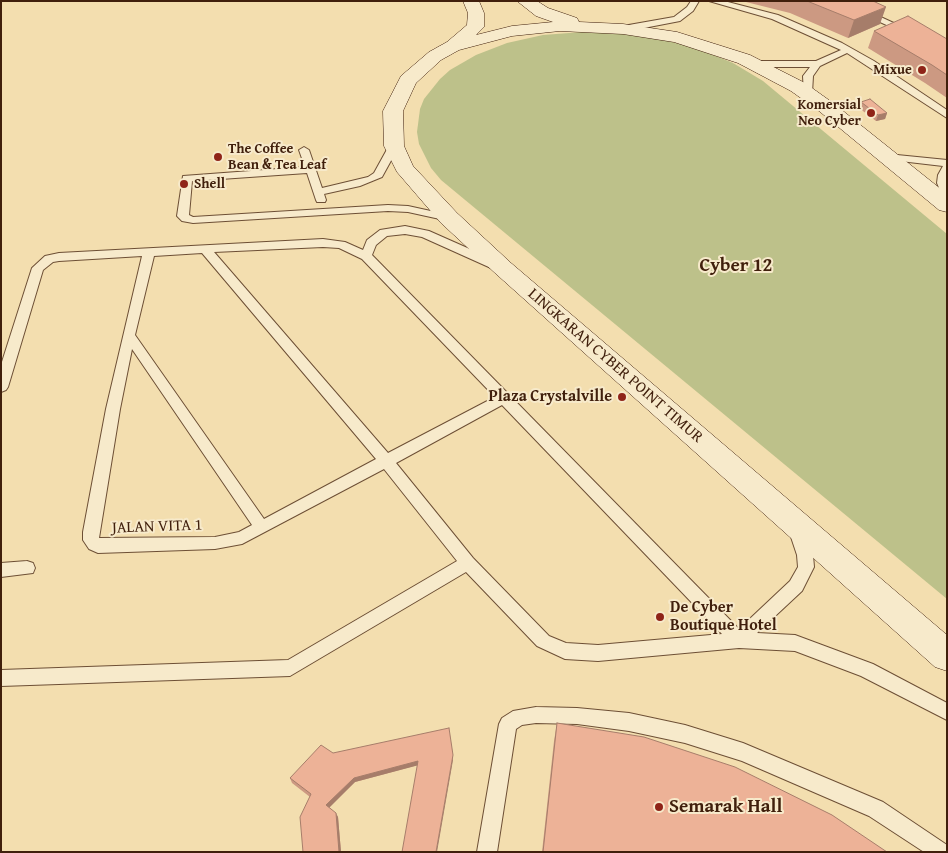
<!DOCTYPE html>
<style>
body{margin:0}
#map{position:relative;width:948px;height:853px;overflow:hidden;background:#f3deaf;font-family:"Gentium Book Plus",serif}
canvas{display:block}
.frame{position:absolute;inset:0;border:2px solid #401f0c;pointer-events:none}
</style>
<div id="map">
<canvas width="948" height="853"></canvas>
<div class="frame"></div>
</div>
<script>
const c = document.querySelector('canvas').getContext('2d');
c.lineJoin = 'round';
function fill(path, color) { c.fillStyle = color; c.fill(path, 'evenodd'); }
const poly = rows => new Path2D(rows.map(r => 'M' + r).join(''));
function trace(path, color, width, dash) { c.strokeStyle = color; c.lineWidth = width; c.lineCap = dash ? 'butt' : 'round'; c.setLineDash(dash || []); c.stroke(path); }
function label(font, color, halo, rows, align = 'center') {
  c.font = font + ' "Gentium Book Plus",serif'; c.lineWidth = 4; c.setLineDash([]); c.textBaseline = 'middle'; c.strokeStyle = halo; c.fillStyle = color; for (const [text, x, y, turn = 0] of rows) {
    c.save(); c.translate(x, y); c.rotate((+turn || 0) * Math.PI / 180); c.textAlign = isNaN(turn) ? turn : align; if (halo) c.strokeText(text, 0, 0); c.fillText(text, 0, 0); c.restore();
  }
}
const green = poly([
 [582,32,622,33,661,39,699,49,733,63,763,81,947,234,947,599,441,180,431,168,419,144,417,132,420,109,424,99,440,79,450,70,476,55,507,43,543,35]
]);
const lane = poly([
 [691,1,699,1,693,11,680,21,623,32,619,29,623,26,674,17,687,7,691,1],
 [709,1,724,1,778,15,842,43,874,61,947,110,947,118,847,53,820,66,813,76,812,93,810,95,804,95,803,76,810,67,755,67,750,64,755,61,816,61,841,50,772,19,709,1],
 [834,1,846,1,911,31,904,33,834,1],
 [394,143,399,146,382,177,360,186,324,194,326,200,325,202,317,202,316,200,307,173,192,181,189,215,193,217,388,205,408,206,449,215,455,218,453,220,449,221,408,212,388,211,193,223,182,221,177,216,183,176,305,167,299,150,304,147,309,150,322,188,368,177,374,173,390,144,394,143],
 [887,154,947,160,947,198,942,195,937,183,938,175,943,166,883,159,882,157,883,155,887,154],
 [405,226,429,231,499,262,501,265,499,268,491,268,422,237,405,234,387,236,376,245,372,255,739,629,790,581,798,567,797,555,789,531,792,527,797,525,802,527,813,555,814,567,802,591,757,633,795,635,873,664,947,703,947,720,861,676,795,651,739,648,598,661,565,659,537,646,466,572,290,676,1,686,1,670,288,660,457,561,384,469,242,544,215,549,98,553,89,549,83,540,83,532,106,409,142,256,59,261,53,262,43,270,8,387,6,390,1,392,1,365,32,268,45,256,59,253,323,239,345,242,363,250,367,240,380,230,405,226],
 [323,247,339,248,362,259,495,397,388,453,214,252,323,247],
 [202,253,376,459,264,519,135,335,154,256,202,253],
 [132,349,252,525,239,532,215,537,99,538,120,409,132,349],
 [502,405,722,634,598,645,566,643,549,636,473,558,396,463,502,405],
 [27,561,33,563,35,568,33,573,1,577,1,563,27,561],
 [536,707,577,708,629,713,685,725,743,743,883,802,947,845,947,852,924,852,869,816,742,761,685,743,629,731,577,724,536,723,522,725,516,729,497,852,477,852,499,724,502,718,513,711,536,707]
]);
const secondary = poly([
 [463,1,479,1,484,13,484,27,476,35,512,26,553,22,536,16,517,1,537,1,548,8,577,18,579,22,623,24,677,32,750,55,805,83,833,103,947,194,947,212,939,210,819,111,791,91,738,63,674,42,623,34,560,31,512,36,459,50,441,60,416,83,403,111,404,146,413,166,457,213,511,263,947,635,947,671,935,667,495,273,441,223,397,172,384,146,383,111,401,76,429,52,447,42,467,25,468,13,463,1]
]);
const wall = poly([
 [742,1,873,1,880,24,848,38,790,13],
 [874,31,947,39,947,98,925,83,868,48],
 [861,102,887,113,885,119,876,121,859,108],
 [557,723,887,852,542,852,554,741],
 [333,753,453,760,418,765,355,782,329,807,338,817,341,852,303,852,310,797,292,783,290,778]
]);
const shadedWall = poly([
 [886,7,880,24,848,38,854,20],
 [887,113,885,119,876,121,878,115],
 [453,755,453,760,437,852,436,852],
 [418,761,419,765,355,782,328,809,326,805,354,778],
 [336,813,338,817,341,852,339,852]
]);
const building = poly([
 [807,1,873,1,886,7,854,20,807,1],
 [908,16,947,39,947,75,932,65,874,31,908,16],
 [870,99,887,113,878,115,861,102,870,99],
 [557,723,644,737,735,767,832,815,887,852,543,852,557,723],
 [449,728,453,755,436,852,402,852,418,761,354,778,326,805,336,813,339,852,303,852,300,817,311,794,290,778,321,745,333,753,449,728]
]);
const markers = [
 [922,70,5,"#8f2418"],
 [871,113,5,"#8f2418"],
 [218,157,5,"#8f2418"],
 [184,184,5,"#8f2418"],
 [622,397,5,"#8f2418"],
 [660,617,5,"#8f2418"],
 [659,807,5,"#8f2418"]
];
const farPoinames = [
 ["Mixue",912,70],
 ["Komersial",861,105],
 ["Neo Cyber",861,121],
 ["The Coffee",228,149,"left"],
 ["Bean & Tea Leaf",228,165,"left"],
 ["Shell",194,184,"left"]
];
const streetNames = [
 ["LINGKARAN CYBER POINT TIMUR",615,366,41],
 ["JALAN VITA 1",157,527,-2]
];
const poiNames = [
 ["Plaza Crystalville",612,397],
 ["De Cyber",670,608,"left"],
 ["Boutique Hotel",670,626,"left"]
];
const quarterNames = [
 ["Cyber 12",736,266]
];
const nearPoinames = [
 ["Semarak Hall",669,807]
];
fill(green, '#bdc18a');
trace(lane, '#6d4f35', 2);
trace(secondary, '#401f0c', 1);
fill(lane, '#f7eacb');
fill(secondary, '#f7eacb');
fill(wall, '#cc9982');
fill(shadedWall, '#a67d6a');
fill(building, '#edb297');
trace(building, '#a67d6a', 1);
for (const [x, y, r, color] of markers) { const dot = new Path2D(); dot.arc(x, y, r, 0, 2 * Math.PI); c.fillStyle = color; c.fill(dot); trace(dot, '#f7eacb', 2); }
label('bold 14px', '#401f0c', '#f7eacb', farPoinames, 'right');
label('16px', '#401f0c', '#f7eacb', streetNames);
label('bold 16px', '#401f0c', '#f7eacb', poiNames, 'right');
label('bold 19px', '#401f0c', '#f7eacb', quarterNames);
label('bold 19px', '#401f0c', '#f7eacb', nearPoinames, 'left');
</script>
